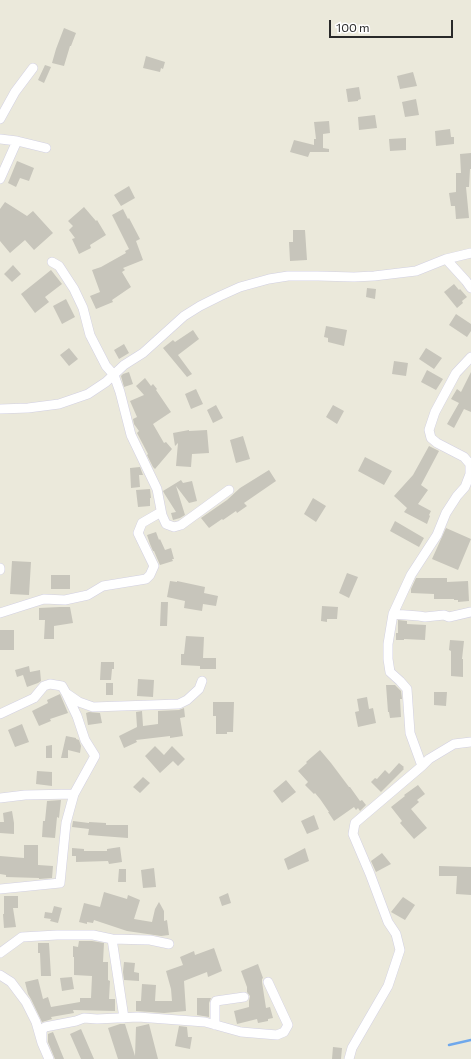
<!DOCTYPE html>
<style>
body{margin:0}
#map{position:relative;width:471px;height:1059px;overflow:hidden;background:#ebe9db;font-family:Commissioner,sans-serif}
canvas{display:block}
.scale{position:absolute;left:329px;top:20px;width:124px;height:18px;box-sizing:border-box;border:2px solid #292929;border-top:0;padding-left:5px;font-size:12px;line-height:14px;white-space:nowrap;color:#292929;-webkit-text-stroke:3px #fff;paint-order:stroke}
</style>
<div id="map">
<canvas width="471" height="1059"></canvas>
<div class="scale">100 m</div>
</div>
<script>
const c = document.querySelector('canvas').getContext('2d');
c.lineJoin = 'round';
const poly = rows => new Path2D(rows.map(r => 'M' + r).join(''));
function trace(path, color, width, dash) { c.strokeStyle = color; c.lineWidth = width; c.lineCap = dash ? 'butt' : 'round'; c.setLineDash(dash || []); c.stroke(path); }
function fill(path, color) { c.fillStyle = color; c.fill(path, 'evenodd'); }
const stream = poly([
 [449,1045,471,1040]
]);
const building = poly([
 [64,28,76,33,71,46,70,46,64,66,52,63,56,49],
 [146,56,165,62,163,69,161,68,160,72,143,68],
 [45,65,51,67,44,83,38,80],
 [413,72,417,86,400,89,397,76],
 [359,87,361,99,358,100,358,101,348,102,346,89],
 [416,99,419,115,405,117,402,102],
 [375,115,377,128,359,130,358,117],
 [329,121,330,133,323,134,323,148,329,149,329,152,310,152,308,157,290,152,294,140,314,145,314,139,316,139,314,122],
 [450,129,451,137,454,137,454,144,436,146,435,131],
 [406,138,406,150,390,151,389,139],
 [471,153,471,169,470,169,469,187,466,187,469,218,456,219,455,206,451,206,449,193,456,192,456,173,461,173,460,154],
 [17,161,34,168,29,181,20,178,16,187,8,183],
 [129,186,135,198,121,206,114,195],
 [5,202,27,216,33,211,53,233,34,250,25,240,10,253,0,241,0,209],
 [84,207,96,221,97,220,106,235,90,245,91,248,79,254,72,239,75,238,69,230,73,226,68,221],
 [123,209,128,219,129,218,140,239,136,241,143,260,123,268,125,270,122,272,131,287,112,300,113,302,96,309,90,296,100,292,92,270,101,267,126,253,125,251,129,249,112,215],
 [293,230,305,230,307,260,290,261,289,242,293,242],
 [13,265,21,274,12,282,4,274],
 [51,270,62,284,45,297,49,302,35,313,21,294],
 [454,284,459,290,460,289,467,297,462,301,463,303,457,308,444,292],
 [367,288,376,289,375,299,366,297],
 [66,299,75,317,62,324,53,306],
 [456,314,471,324,471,331,467,337,449,325],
 [326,326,347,330,344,346,328,342,328,338,324,337],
 [193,330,199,339,178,355,192,374,187,377,163,348,173,340,175,342],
 [124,344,129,353,119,359,114,350],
 [69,348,78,359,69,366,60,355],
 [426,348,442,358,434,369,419,359],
 [394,361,408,363,406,376,392,374],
 [427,370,443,379,436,390,421,382],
 [129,372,133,384,124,387,121,376,123,374],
 [471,372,471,412,464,409,454,428,447,424,459,403,451,399,457,389,461,392],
 [145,378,151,386,153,384,157,389,156,390,171,412,153,424,164,443,166,442,172,449,155,469,153,467,147,455,148,454,137,433,139,431,134,424,133,419,137,417,130,401,144,395,136,386],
 [196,389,203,404,191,409,185,394],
 [216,405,223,418,213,423,207,410],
 [333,405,344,411,337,424,326,417],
 [189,430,189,431,207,430,209,453,192,454,191,467,176,466,178,443,175,446,173,433],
 [243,436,250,459,236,463,230,440],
 [429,446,439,451,421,485,428,490,418,504,431,511,429,515,430,516,427,524,404,512,407,508,394,496,413,475],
 [365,457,392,471,384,485,358,471],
 [140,467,143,475,139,475,140,487,131,488,130,468],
 [269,470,276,481,244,503,247,506,237,513,236,511,223,520,222,519,209,528,201,518,227,500,240,488],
 [181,480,183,483,192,481,197,501,189,503,176,486,185,515,180,518,173,520,171,513,176,512,164,493,163,491],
 [150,489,151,498,150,498,150,506,138,507,136,490],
 [313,498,326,506,316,522,304,514],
 [395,521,424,538,419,547,390,531],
 [446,528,471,539,458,570,432,559],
 [156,532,159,540,160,539,165,550,171,548,174,559,172,559,173,561,160,565,154,551,153,551,150,544,147,535],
 [12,561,31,562,29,595,10,594],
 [347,573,358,577,349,598,339,593],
 [51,575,70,575,70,589,51,589],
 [416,578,447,578,447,582,468,581,469,601,458,602,458,600,454,600,454,599,434,599,434,594,411,593,411,589],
 [170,581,177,582,177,581,205,587,204,593,218,596,216,606,203,604,202,611,184,608,185,601,167,597],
 [161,602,168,602,167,626,160,626],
 [322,606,338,607,337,619,327,619,327,622,321,621],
 [60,607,70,607,73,623,54,626,54,639,44,639,45,620,39,620,39,608],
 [398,620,407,621,407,624,426,625,425,640,404,639,404,640,396,640,396,633,398,633],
 [0,630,14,630,14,650,0,650],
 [186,636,204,637,203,658,216,658,216,669,200,669,200,666,181,665,181,654,184,654],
 [450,640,464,641,462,659,463,659,463,677,451,676,451,651,449,650],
 [101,662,114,662,114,669,112,669,111,680,100,680],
 [29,666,30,672,40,670,41,681,38,683,27,687,23,675,17,677,15,670],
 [138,679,154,680,153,697,137,696],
 [106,683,113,683,113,695,106,695],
 [386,685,395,685,401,691,402,699,400,699,401,717,390,718,389,712,388,712],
 [434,692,447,692,446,706,434,705],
 [60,694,68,713,50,719,51,721,39,726,32,711,48,703,47,700],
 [367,697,369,709,373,708,376,723,358,727,355,712,359,711,357,699],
 [213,702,234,702,233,732,227,732,227,734,216,734,216,716,213,716],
 [184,708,185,717,180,718,183,736,170,738,170,736,136,740,137,742,124,748,119,736,137,727,136,712,142,711,143,726,158,724,158,711,179,710],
 [89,712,100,713,102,723,88,725,86,713],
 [22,724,29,742,15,747,8,730],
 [66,736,76,738,76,739,79,740,81,746,80,753,68,750,68,758,61,758],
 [52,745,52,758,46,758,46,746],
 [155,746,164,755,172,746,185,759,178,766,173,761,160,773,145,756],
 [320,750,331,763,349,787,350,787,360,801,362,800,366,805,360,811,358,808,356,810,354,807,334,821,328,812,329,812,320,799,315,793,314,794,305,785,308,782,298,771,307,763,306,762],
 [399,763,404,767,403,768,404,769,381,792,371,782,375,778,377,779,385,770,389,774],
 [37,771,52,772,52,786,36,784],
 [143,777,150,783,140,793,133,787],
 [286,780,296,792,282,803,273,791],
 [418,785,425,794,417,800,419,802,411,809,427,828,414,839,400,823,402,821,391,807,405,796,404,795],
 [61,800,59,818,57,817,55,838,42,837,43,821,45,821,47,801],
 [12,811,14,823,14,834,0,833,0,822,4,822,3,813],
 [314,815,319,829,307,834,301,821],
 [73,821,89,823,89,822,106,823,106,825,128,825,128,838,88,835,89,829,72,827],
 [24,845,38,845,38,865,53,866,52,878,39,879,39,878,6,877,6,875,0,874,0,856,24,858],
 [120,847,122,862,109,864,108,861,76,862,76,856,72,856,72,848,84,849,84,851,107,851,107,849],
 [305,848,309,861,288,870,284,859],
 [382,853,391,864,376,872,371,861],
 [439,866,471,867,471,895,456,894,457,876,439,876],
 [154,868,156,887,143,888,141,870],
 [119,869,126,869,126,882,118,882],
 [104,892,127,899,128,895,140,900,134,919,152,922,155,909,159,902,164,911,164,921,167,920,169,935,161,936,127,931,94,920,93,923,87,922,87,924,79,922,84,903,100,907],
 [228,893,231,903,222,906,219,897],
 [4,896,18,896,18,908,13,908,16,927,4,928,3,914,4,914],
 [403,897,415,905,405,920,391,912],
 [54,906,62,908,58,923,50,921,51,919,44,918,45,912,52,913],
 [79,941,92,941,104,943,103,962,108,962,108,980,110,981,109,999,115,999,115,1011,73,1010,74,1013,51,1017,52,1019,42,1022,31,999,28,994,25,982,38,979,43,999,48,997,51,1007,80,1002,80,998,91,998,92,976,74,975,74,957,73,957,73,946,78,947],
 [38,943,49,943,51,976,41,976,40,953,38,953],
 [214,948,222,971,208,977,207,972,184,981,186,1011,164,1013,136,1011,136,1001,141,1001,142,984,156,985,155,1001,172,1001,171,989,166,971,183,965,180,957,194,951,195,955],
 [124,962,135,963,134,972,139,973,139,981,124,980,123,972],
 [258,964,263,978,262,979,262,982,266,1008,270,1007,273,1018,268,1019,268,1021,258,1023,257,1019,237,1024,234,1011,249,1007,249,1001,250,996,247,992,247,987,241,971],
 [72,977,74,989,62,991,60,978],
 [197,998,211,998,209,1003,209,1017,197,1015],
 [120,1024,125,1024,135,1056,136,1027,149,1024,158,1059,118,1059,108,1028],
 [179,1026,187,1027,188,1037,192,1037,190,1049,175,1046],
 [81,1029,94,1059,81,1059,70,1034],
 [53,1032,64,1059,55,1059,48,1042,48,1034],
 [333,1047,342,1048,341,1059,332,1059]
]);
const minor = poly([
 [0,119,15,92,33,68],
 [0,139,17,141,46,148],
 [0,179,17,141],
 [446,259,466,281,471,288],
 [52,262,59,266,74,289,83,308,90,335,106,366,114,375,120,392,131,435,157,489,162,515,166,524,174,527,181,525,229,490],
 [0,409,28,408,59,404,88,394,106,382,124,365,143,353,184,316,200,306,220,296,240,287,269,279,288,276,318,276,354,277,374,276,416,271,446,259,471,253],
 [0,568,0,570],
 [0,613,44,599,65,600,88,595,103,586,146,579,150,575,154,566,138,533,142,523,161,512],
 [393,614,419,616,425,617,444,615,449,617,471,612],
 [0,714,34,698,44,686,50,684,62,686,66,693,79,702,93,707,179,704,187,700,199,689,202,681],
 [422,766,429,759,454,744,471,742],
 [0,798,25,795,74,794],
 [0,889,60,883,66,823,74,794,95,756,85,740,77,716,66,693],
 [0,953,22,937,57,935,93,935,112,939],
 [0,975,11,982,26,1002,36,1022,42,1043,49,1059],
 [124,1018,112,939,150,940,169,944],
 [215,1025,215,1003,216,1001,244,997],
 [42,1043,42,1030,45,1027,76,1021,84,1018,97,1019,138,1017,205,1022,241,1032,277,1035,284,1032,288,1025,268,982],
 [349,1059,352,1048,388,986,400,950,396,934,388,922,370,874,353,834,355,823,422,766,410,733,407,689,400,681,390,672,388,659,388,644,393,614,411,575,437,535,446,513,457,496,465,487,470,474,470,464,464,457,437,443,431,438,429,430,435,412,456,373,471,357]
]);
trace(stream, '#6fa8ec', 2.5);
fill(building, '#c7c5bb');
trace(minor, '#d2d0e2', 10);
trace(minor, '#fff', 9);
</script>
